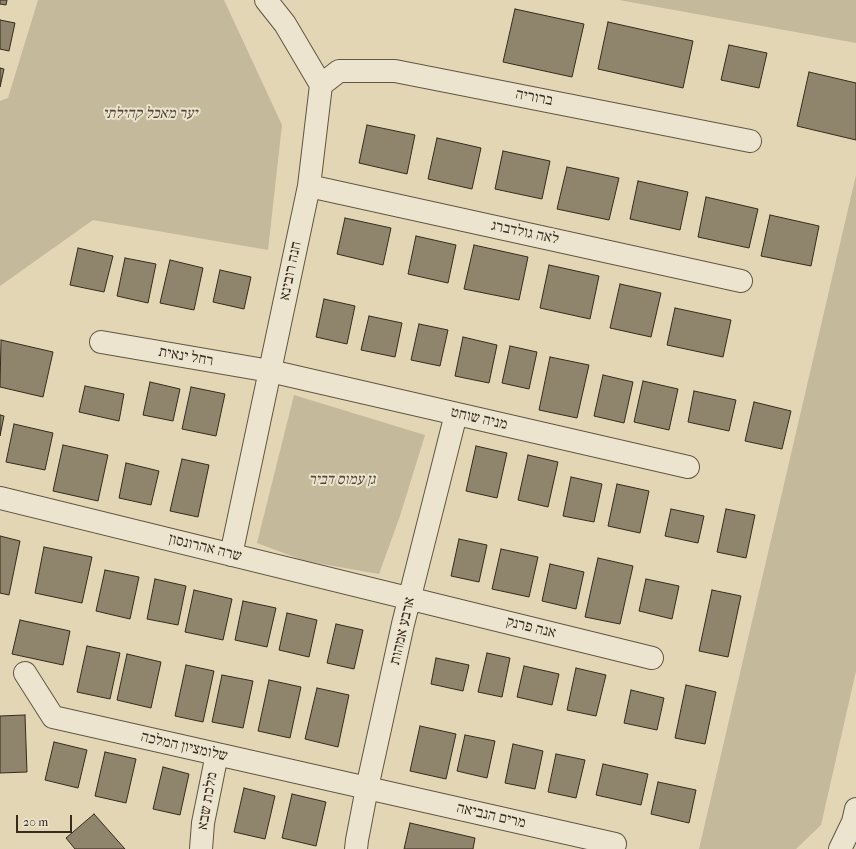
<!DOCTYPE html>
<meta charset="utf-8">
<style>
body{margin:0}
#map{position:relative;width:856px;height:849px;overflow:hidden;background:#e2d6b5;font-family:"IM FELL French Canon",serif}
canvas{display:block}
.scale{position:absolute;left:16px;top:815px;width:56px;height:18px;box-sizing:border-box;border:2px solid #362b1d;border-top:0;padding-left:5px;font-size:12px;line-height:14px;white-space:nowrap;color:#362b1d;-webkit-text-stroke:3px #ece4cf;paint-order:stroke}
</style>
<div id="map">
<canvas width="856" height="849"></canvas>
<div class="scale">20 m</div>
</div>
<script>
const c = document.querySelector('canvas').getContext('2d');
c.lineJoin = 'round';
function fill(path, color) { c.fillStyle = color; c.fill(path, 'evenodd'); }
const poly = rows => new Path2D(rows.map(r => 'M' + r).join(''));
function trace(path, color, width, dash) { c.strokeStyle = color; c.lineWidth = width; c.lineCap = dash ? 'butt' : 'round'; c.setLineDash(dash || []); c.stroke(path); }
function label(font, color, halo, rows, align = 'center') {
  c.font = font + ' "IM FELL French Canon","Frank Ruhl Libre",serif'; c.lineWidth = 4; c.setLineDash([]); c.textBaseline = 'middle'; c.strokeStyle = halo; c.fillStyle = color; for (const [text, x, y, turn = 0] of rows) {
    c.save(); c.translate(x, y); c.rotate((+turn || 0) * Math.PI / 180); c.textAlign = isNaN(turn) ? turn : align; if (halo) c.strokeText(text, 0, 0); c.fillText(text, 0, 0); c.restore();
  }
}
const green = poly([
 [38,0,224,0,282,125,268,250,93,220,0,286,0,101,8,98],
 [619,0,856,0,856,43],
 [856,175,856,671,821,825,796,849,699,849],
 [294,395,425,435,400,516,379,574,305,561,257,543]
]);
const building = poly([
 [0,0,7,0,6,5,0,4,0,0],
 [515,9,584,24,572,77,503,62,515,9],
 [0,20,15,23,9,51,0,49,0,20],
 [608,22,693,41,683,88,598,69,608,22],
 [729,45,767,53,759,88,721,80,729,45],
 [0,68,4,69,0,87,0,68],
 [809,72,856,83,856,140,797,126,809,72],
 [367,125,415,135,407,174,359,163,367,125],
 [437,138,481,148,472,189,428,179,437,138],
 [503,151,550,161,542,199,495,189,503,151],
 [567,167,619,178,609,220,557,209,567,167],
 [638,181,688,192,680,230,630,219,638,181],
 [706,197,758,209,749,248,698,237,706,197],
 [770,215,819,226,811,266,761,256,770,215],
 [345,218,391,228,383,265,337,254,345,218],
 [416,236,456,245,448,283,408,274,416,236],
 [474,245,528,257,519,300,464,289,474,245],
 [78,248,113,256,104,292,70,285,78,248],
 [125,258,156,264,148,303,117,296,125,258],
 [170,260,203,268,194,310,160,303,170,260],
 [549,265,599,276,590,319,540,308,549,265],
 [220,270,251,277,244,309,213,302,220,270],
 [620,284,661,293,651,337,610,328,620,284],
 [324,299,355,306,347,344,316,337,324,299],
 [675,308,731,320,723,357,667,345,675,308],
 [369,316,402,323,395,357,361,350,369,316],
 [419,324,448,330,440,366,411,360,419,324],
 [463,337,497,345,489,383,455,376,463,337],
 [1,340,53,352,43,397,0,387,1,340],
 [510,346,537,352,529,389,502,383,510,346],
 [550,357,589,365,577,418,539,410,550,357],
 [603,375,633,382,624,423,594,416,603,375],
 [643,381,678,389,669,430,634,422,643,381],
 [150,382,180,389,173,421,143,415,150,382],
 [85,386,124,394,119,421,79,412,85,386],
 [191,387,225,394,216,436,182,429,191,387],
 [694,391,736,400,729,431,688,422,694,391],
 [754,402,791,411,782,449,745,441,754,402],
 [0,415,4,416,0,436,0,415],
 [14,424,53,433,45,470,6,462,14,424],
 [63,445,108,455,98,501,53,491,63,445],
 [476,446,507,453,497,498,466,491,476,446],
 [528,455,558,462,548,507,518,500,528,455],
 [182,459,209,465,198,517,170,511,182,459],
 [126,463,159,471,151,505,119,498,126,463],
 [571,477,602,484,594,522,563,516,571,477],
 [617,484,649,491,640,533,608,526,617,484],
 [671,509,704,516,698,543,665,536,671,509],
 [726,509,755,515,746,558,717,552,726,509],
 [0,536,20,541,9,595,0,593,0,536],
 [459,539,487,545,479,582,451,576,459,539],
 [44,547,92,557,82,603,35,593,44,547],
 [501,549,538,557,529,597,492,589,501,549],
 [598,558,633,566,620,624,585,617,598,558],
 [550,564,584,572,576,609,542,601,550,564],
 [105,570,139,577,130,619,96,611,105,570],
 [155,579,186,586,178,625,147,619,155,579],
 [646,579,679,586,672,619,639,611,646,579],
 [194,590,232,599,223,640,185,632,194,590],
 [712,590,741,596,728,657,699,651,712,590],
 [243,601,276,608,267,647,235,640,243,601],
 [287,613,317,620,309,657,279,650,287,613],
 [20,620,70,631,63,665,12,654,20,620],
 [336,624,363,630,354,669,327,663,336,624],
 [87,646,120,653,110,699,77,692,87,646],
 [487,653,510,658,502,697,478,692,487,653],
 [127,654,161,662,151,708,117,700,127,654],
 [436,658,469,665,463,691,431,684,436,658],
 [186,665,214,671,203,722,175,716,186,665],
 [524,666,559,674,552,705,517,697,524,666],
 [576,668,606,675,596,716,567,710,576,668],
 [222,675,253,681,243,728,212,722,222,675],
 [269,680,301,687,290,738,258,731,269,680],
 [686,685,716,692,705,744,675,738,686,685],
 [317,688,349,695,338,747,305,739,317,688],
 [631,690,664,698,657,730,624,723,631,690],
 [25,715,27,772,0,773,0,716,25,715],
 [420,726,456,734,446,779,410,771,420,726],
 [465,735,495,741,487,778,457,771,465,735],
 [54,742,87,750,78,788,45,780,54,742],
 [513,744,543,751,535,789,505,783,513,744],
 [105,752,136,759,126,803,95,796,105,752],
 [556,754,585,760,576,798,548,792,556,754],
 [603,764,648,774,641,805,596,795,603,764],
 [163,767,189,774,180,815,153,809,163,767],
 [658,782,696,790,689,823,651,814,658,782],
 [244,788,275,796,265,839,234,832,244,788],
 [292,794,326,802,316,846,282,838,292,794],
 [94,814,125,849,75,849,66,838,94,814],
 [410,823,475,838,473,849,404,849,410,823]
]);
const minor = poly([
 [321,85,339,71,395,71,750,141],
 [309,186,741,281],
 [101,342,270,371,688,467],
 [0,498,652,658],
 [231,555,309,186,321,85,285,24,266,0],
 [25,673,53,717,615,844],
 [201,849,203,823,217,754],
 [356,849,357,840,367,788,403,624,456,414],
 [840,849,853,822,856,809]
]);
const streetNames = [
 ["ברוריה",534,98,11],
 ["לאה גולדברג",525,233,12],
 ["חנה רובינא",291,271,-78],
 ["רחל ינאית",186,357,10],
 ["מניה שוחט",479,419,13],
 ["שרה אהרונסון",205,548,14],
 ["אנה פרנק",531,628,14],
 ["ארבע אמהות",403,631,-77],
 ["שלומציון המלכה",184,747,13],
 ["מלכת שבא",208,801,-80],
 ["מרים הנביאה",491,816,13]
];
const parkNames = [
 ["יער מאכל קהילתי",150,114],
 ["גן עמוס דביר",342,480]
];
fill(green, '#c5b99b');
fill(building, '#8f846c');
trace(building, '#362b1d', 1);
trace(minor, '#615643', 24);
trace(minor, '#ece4cf', 22);
label('15px', '#362b1d', '#ece4cf', streetNames);
label('italic 15px', '#534736', '#ece4cf', parkNames);
</script>
